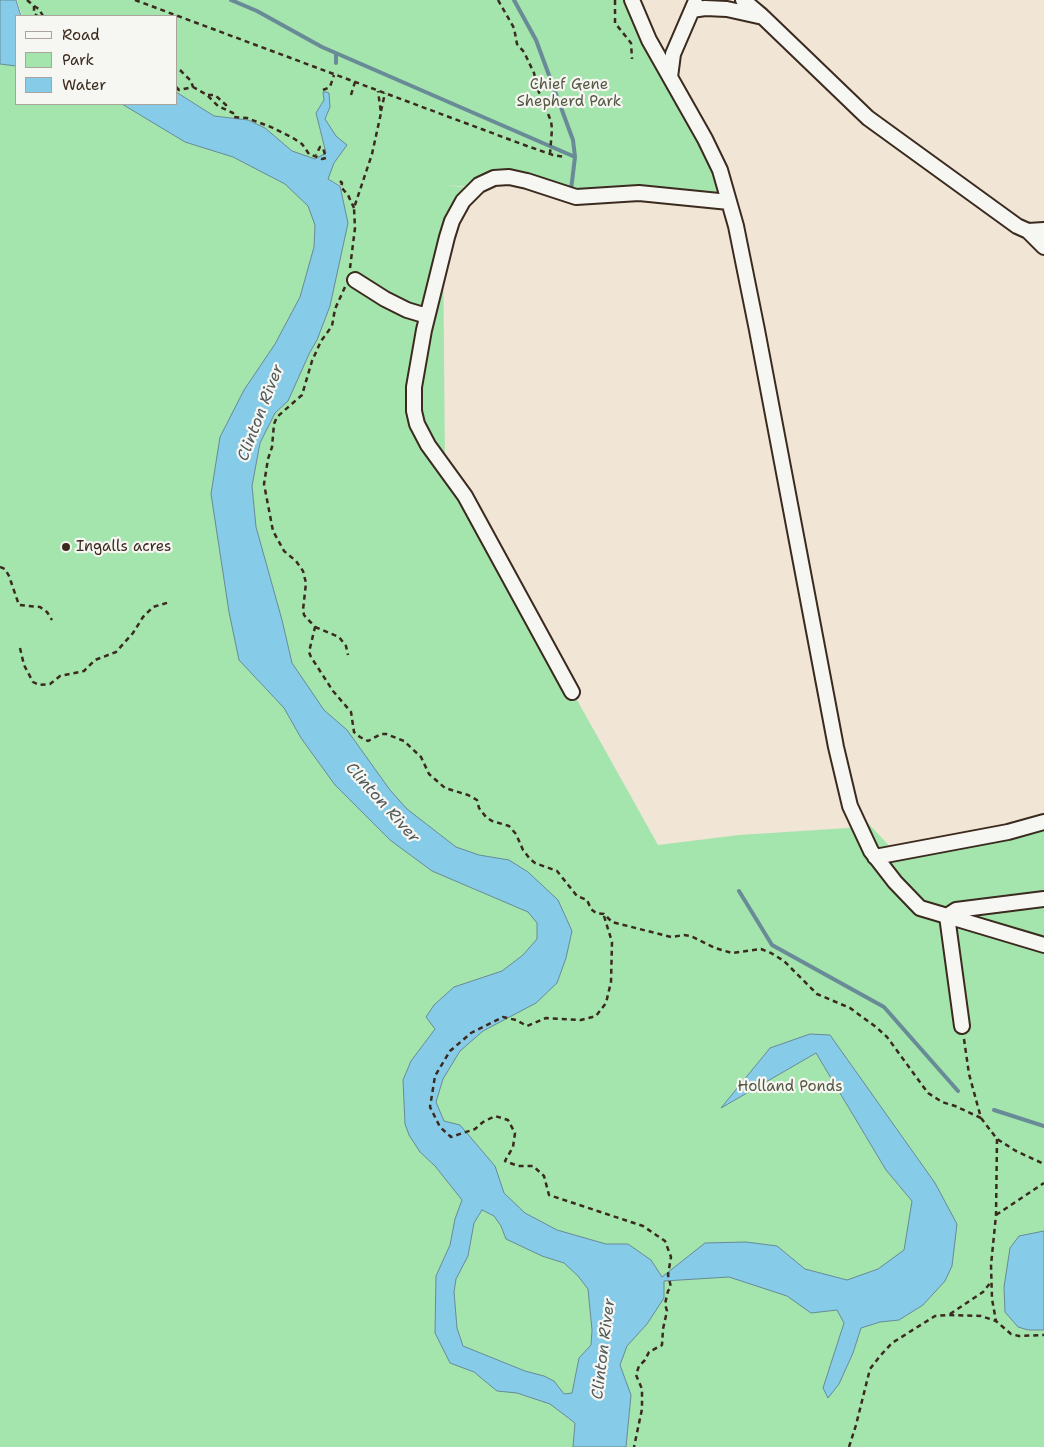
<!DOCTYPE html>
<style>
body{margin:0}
#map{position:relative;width:1044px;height:1447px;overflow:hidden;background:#f6f6f2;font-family:"Shantell Sans",sans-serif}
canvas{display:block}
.legend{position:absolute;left:15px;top:15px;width:162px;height:90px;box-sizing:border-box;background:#f6f6f2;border:1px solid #aba49d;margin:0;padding:6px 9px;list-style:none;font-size:15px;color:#3b2a1e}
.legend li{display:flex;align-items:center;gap:10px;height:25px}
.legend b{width:25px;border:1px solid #aba49d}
</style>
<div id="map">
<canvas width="1044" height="1447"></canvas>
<ul class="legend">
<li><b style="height:6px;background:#f6f6f2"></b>Road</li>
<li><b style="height:14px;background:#a4e4ad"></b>Park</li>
<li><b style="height:14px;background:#86cbe7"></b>Water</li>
</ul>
</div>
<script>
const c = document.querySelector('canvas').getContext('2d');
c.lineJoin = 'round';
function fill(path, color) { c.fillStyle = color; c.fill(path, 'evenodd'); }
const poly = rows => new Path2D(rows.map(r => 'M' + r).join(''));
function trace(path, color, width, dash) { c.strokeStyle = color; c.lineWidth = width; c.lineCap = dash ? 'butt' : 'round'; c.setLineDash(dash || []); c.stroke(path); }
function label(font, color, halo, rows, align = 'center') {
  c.font = font + ' "Shantell Sans",sans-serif'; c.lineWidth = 4.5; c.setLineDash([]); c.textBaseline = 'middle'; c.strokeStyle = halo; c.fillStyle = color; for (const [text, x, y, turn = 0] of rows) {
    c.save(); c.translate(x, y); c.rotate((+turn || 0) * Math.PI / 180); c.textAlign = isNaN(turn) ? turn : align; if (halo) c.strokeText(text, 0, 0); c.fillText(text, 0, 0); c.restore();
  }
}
const built = poly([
 [629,0,1044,0,1044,829,658,877,338,357,373,157]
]);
const green = poly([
 [17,0,630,0,704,140,726,199,591,195,528,178,474,187,443,185,471,188,443,244,445,469,462,494,658,845,739,835,848,828,867,822,894,851,1044,823,1044,1447,0,1447,0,39,16,42,16,104,165,104,276,163,347,227,347,224,340,185,328,179,291,152,265,128,248,120,213,116,176,92,176,16,22,16]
]);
const water = poly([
 [0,0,16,0,21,16,16,16,16,66,0,64,0,0],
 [176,92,214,116,248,120,265,128,292,151,315,159,326,153,316,113,324,100,323,92,326,92,329,93,330,107,325,119,336,136,347,145,334,163,328,179,340,186,348,223,330,306,317,340,309,354,288,401,275,413,260,443,252,486,256,527,282,620,292,663,324,710,347,730,390,790,407,809,456,847,479,855,509,860,528,872,558,900,572,931,566,958,557,983,536,1003,483,1031,460,1051,443,1079,436,1102,444,1121,460,1125,495,1166,504,1193,525,1213,557,1230,606,1244,628,1244,651,1260,662,1277,705,1243,746,1242,777,1246,805,1269,847,1280,878,1269,904,1250,912,1201,886,1170,816,1053,721,1108,770,1048,810,1034,830,1035,935,1183,957,1224,952,1266,945,1281,923,1305,899,1320,880,1322,861,1328,853,1353,839,1384,828,1398,823,1388,844,1323,837,1310,811,1313,787,1296,729,1277,664,1281,664,1298,647,1324,627,1346,620,1365,631,1395,626,1447,573,1447,575,1423,550,1404,517,1393,497,1391,474,1372,450,1363,435,1333,436,1276,450,1245,455,1219,462,1200,435,1166,420,1152,409,1135,405,1124,403,1080,411,1061,435,1029,426,1017,434,1005,454,987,502,971,523,955,537,939,537,923,528,912,432,871,390,840,335,785,301,738,284,708,239,660,229,612,211,494,220,437,244,390,275,344,300,297,314,247,315,225,308,206,285,184,233,157,185,142,122,104,176,104,176,92],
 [482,1210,494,1216,501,1226,506,1239,542,1256,564,1263,578,1276,588,1289,592,1330,591,1345,579,1358,572,1393,564,1394,554,1381,544,1376,525,1371,463,1346,457,1328,454,1292,456,1279,468,1256,474,1223,482,1210],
 [1044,1231,1044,1330,1028,1330,1018,1327,1005,1312,1004,1287,1010,1248,1019,1236,1044,1231]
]);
const stream = poly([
 [231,0,257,11,322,47,575,157],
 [514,0,536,40,573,140,575,157,571,190],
 [336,53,336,63],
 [739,891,772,945,884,1007,958,1091],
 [994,1110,1044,1126]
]);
const path = poly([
 [27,0,34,6,34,14,38,16],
 [135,0,527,146,553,155,565,157],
 [498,0,514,28,517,44,524,52,534,73,538,90,551,121,552,129,550,154],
 [615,0,615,23,631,43,632,59],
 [34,6,39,9,43,16],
 [180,70,191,81,193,87],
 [176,87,179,90,193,87,207,95,218,106,233,113,233,117,247,118,271,127,293,138,302,144,309,154,322,159,326,158,323,148,320,147,316,155],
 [323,90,330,87,334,75],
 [208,95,215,95,226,105,227,109],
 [351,95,355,82],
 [381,111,385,93],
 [340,181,342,183,341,187,348,195,354,208],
 [350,268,355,228,354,208,372,154,381,113,378,91],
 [345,287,335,309,332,326,321,341,312,361,302,395,277,417,274,424,272,447,268,459,264,484,273,531,284,551,296,561,303,571,306,583,303,610,304,615,315,627,309,652,311,657,333,691,351,712,354,732,360,737,368,741,381,734,386,734,404,741,421,757,429,774,445,788,468,795,477,800,479,808,486,817,492,821,509,826,516,834,523,850,530,859,535,863,557,871,577,896,587,900,591,909,596,913,604,914,612,922,671,937,684,935,691,936,715,948,732,953,761,949,771,953,784,961,817,994,850,1008,876,1027,887,1037,928,1093,942,1102,955,1106,981,1118],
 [0,567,5,569,9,576,19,605,40,607,47,612,52,620],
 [315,627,339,637,346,646,348,655],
 [20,648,24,665,33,682,39,685,50,684,60,676,84,671,95,660,116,652,133,633,143,617,153,607,170,602],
 [604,916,612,942,611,982,606,1003,596,1016,581,1020,546,1018,527,1026,516,1020,503,1017,471,1033,450,1051,435,1076,430,1107,440,1127,451,1137,475,1129,483,1122,495,1116,508,1120,515,1133,513,1147,505,1161,518,1166,533,1166,544,1176,549,1195,643,1226,665,1241,671,1257,668,1275,671,1287,668,1291,665,1304,667,1311,663,1329,662,1345,649,1352,645,1360,639,1366,636,1375,642,1389,642,1409,634,1447],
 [964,1039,969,1074,981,1118,997,1139,1016,1151,1044,1164],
 [997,1139,996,1215,991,1265,992,1299,996,1321,1011,1334,1019,1336,1044,1335],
 [996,1215,1044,1183],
 [950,1314,983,1292,991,1282],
 [849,1447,856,1425,870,1369,880,1356,892,1343,935,1316,949,1315,981,1316,996,1321]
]);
const minor = poly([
 [632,0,649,40,705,139,720,170,736,226,757,330,836,747,850,806,871,851,895,882,920,908,947,916,962,1026],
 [743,0,762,16],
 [692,10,705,8,727,9,763,17,868,118,1017,226,1028,231,1044,247],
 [670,77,673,54,695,3],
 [1028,231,1044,230],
 [355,280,385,299,407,310,427,316],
 [572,692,465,496,428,445,417,424,414,411,414,387,424,330,447,237,452,221,463,201,479,185,494,178,509,177,527,181,576,197,639,193,729,202],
 [875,857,1008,832,1044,822],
 [947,916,1044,945],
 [947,916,956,910,1044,899]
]);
const markers = [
 [66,547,5,"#3b2a1e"]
];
const parkNames = [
 ["Chief Gene",569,85],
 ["Shepherd Park",569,102],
 ["Holland Ponds",790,1087]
];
const poiNames = [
 ["Ingalls acres",76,547]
];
const waterNames = [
 ["Clinton River",261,413,-69],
 ["Clinton River",382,803,48],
 ["Clinton River",604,1349,-83]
];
fill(built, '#f1e5d6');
fill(green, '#a4e4ad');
fill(water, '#86cbe7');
trace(water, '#688b97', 1);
trace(stream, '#688b97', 4);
trace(minor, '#3b2a1e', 18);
trace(path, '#3b2a1e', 2.5, [5, 4]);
trace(minor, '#f6f6f2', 14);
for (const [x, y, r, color] of markers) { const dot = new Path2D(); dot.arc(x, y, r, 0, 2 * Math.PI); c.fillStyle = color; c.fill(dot); trace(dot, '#f6f6f2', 2); }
label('15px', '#555842', '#f6f6f2', parkNames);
label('15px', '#3b2a1e', '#f6f6f2', poiNames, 'left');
label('italic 16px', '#525a5a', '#f6f6f2', waterNames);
</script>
